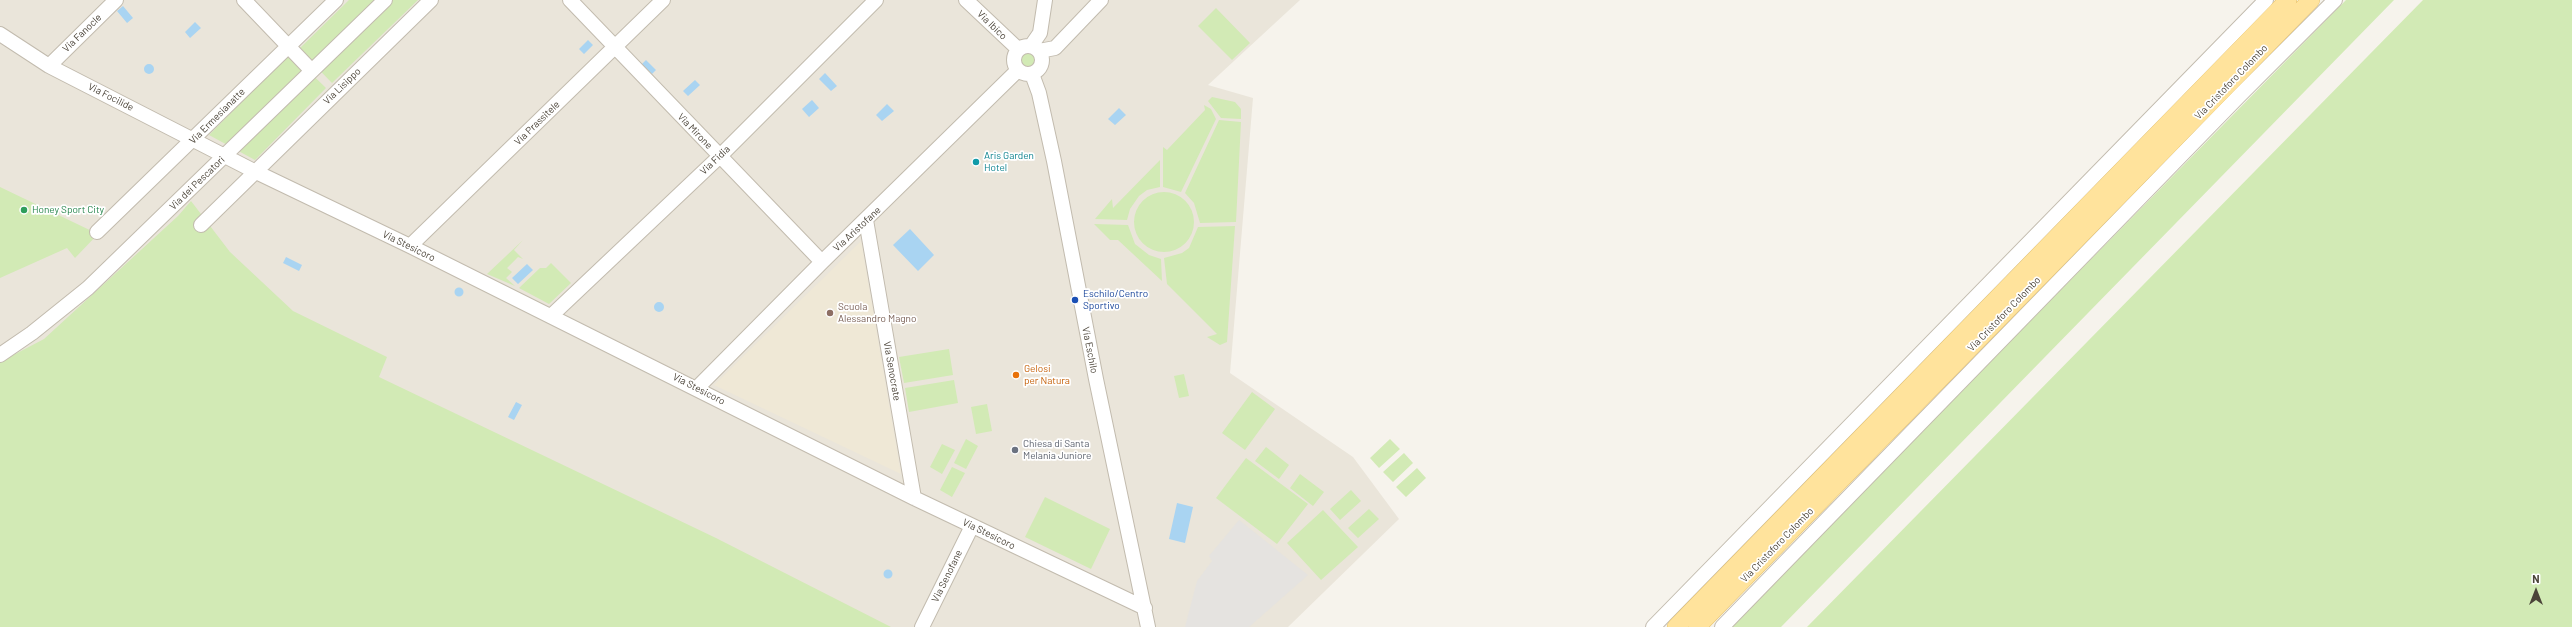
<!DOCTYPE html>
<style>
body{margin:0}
#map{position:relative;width:2572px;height:627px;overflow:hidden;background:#f6f3ec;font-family:Barlow,sans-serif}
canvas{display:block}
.north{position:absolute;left:2516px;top:571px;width:40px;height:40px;-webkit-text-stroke:3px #fff;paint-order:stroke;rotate:0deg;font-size:11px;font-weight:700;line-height:16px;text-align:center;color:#4b4439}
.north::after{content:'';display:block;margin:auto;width:14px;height:18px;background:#4b4439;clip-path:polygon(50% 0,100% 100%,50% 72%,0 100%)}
</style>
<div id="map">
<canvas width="2572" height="627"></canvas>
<div class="north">N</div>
</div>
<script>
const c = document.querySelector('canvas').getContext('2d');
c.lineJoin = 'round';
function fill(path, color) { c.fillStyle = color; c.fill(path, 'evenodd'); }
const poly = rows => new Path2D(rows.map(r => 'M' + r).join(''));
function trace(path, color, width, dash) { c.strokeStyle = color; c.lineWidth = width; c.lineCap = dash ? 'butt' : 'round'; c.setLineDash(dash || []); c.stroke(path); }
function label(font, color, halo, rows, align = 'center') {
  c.font = font + ' Barlow,sans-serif'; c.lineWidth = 3.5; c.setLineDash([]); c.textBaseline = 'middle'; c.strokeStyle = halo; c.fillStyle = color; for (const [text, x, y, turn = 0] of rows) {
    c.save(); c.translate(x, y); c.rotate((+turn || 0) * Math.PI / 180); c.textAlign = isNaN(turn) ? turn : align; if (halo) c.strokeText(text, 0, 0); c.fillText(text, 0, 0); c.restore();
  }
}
const residential = poly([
 [0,0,1300,0,1208,85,1253,98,1230,373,1353,457,1399,519,1288,627,0,627]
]);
const education = poly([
 [861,241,901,474,714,385]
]);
const green = poly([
 [349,0,418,0,332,83,299,49],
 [2346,0,2394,0,1781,627,1729,627],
 [2423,0,2572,0,2572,627,1807,627],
 [1216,8,1250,43,1232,60,1198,26],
 '1018 61a10 10 0 1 1 20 0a10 10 0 1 1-20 0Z',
 [290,53,326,88,255,160,209,135],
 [1212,97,1235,102,1241,109,1241,119,1221,118,1208,101],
 [1204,105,1211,109,1216,119,1181,192,1163,187,1163,147,1167,150,1205,110],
 [1219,120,1241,122,1236,222,1200,223,1194,203,1185,193],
 [1160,160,1160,187,1147,190,1139,196,1130,209,1127,220,1095,219,1112,199,1113,208],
 [0,187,98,234,75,258,67,248,0,278],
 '1134 222a30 30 0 1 1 60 0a30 30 0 1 1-60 0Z',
 [191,201,230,252,293,311,387,357,379,377,716,538,891,627,0,627,0,362,44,339,178,216],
 [1094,224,1128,225,1135,244,1149,255,1161,259,1162,281,1118,240,1110,240],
 [1235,226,1227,342,1220,345,1207,337,1217,334,1167,284,1164,258,1182,253,1189,248,1198,227],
 [523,240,514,250,523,259,518,257,507,268,512,272,506,278,515,286,487,274],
 [551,263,571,283,549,304,519,288,540,268,546,268],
 [949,349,953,375,904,383,899,357],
 [1184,374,1189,396,1179,398,1174,376],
 [954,380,958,403,909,412,905,388],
 [1252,392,1275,409,1245,450,1222,433],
 [987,404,992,431,976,434,971,407],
 [966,439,978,446,966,469,954,463],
 [1390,439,1400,449,1379,468,1370,458],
 [942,444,955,450,942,474,930,467],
 [1266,447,1289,465,1279,479,1255,461],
 [1404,453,1413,463,1393,482,1383,472],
 [1246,458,1308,504,1277,544,1216,498],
 [952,467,965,473,952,497,940,490],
 [1417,468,1426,478,1406,497,1396,487],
 [1300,474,1324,492,1313,506,1290,488],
 [1351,490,1361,501,1340,520,1330,509],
 [1045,497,1110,529,1091,569,1025,537],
 [1369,509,1379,519,1358,538,1348,528],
 [1323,510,1358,547,1321,580,1287,543]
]);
const parking = poly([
 [1239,520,1308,575,1249,627,1185,627,1197,581,1212,561,1209,556]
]);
const water = poly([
 [123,6,133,18,127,23,117,11],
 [195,22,201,28,190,38,185,32],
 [588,40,593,45,584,54,579,49],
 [646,60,656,70,652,74,642,64],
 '144 69a5 5 0 1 1 10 0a5 5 0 1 1-10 0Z',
 [825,73,837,86,831,91,819,79],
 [695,80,700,85,688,96,683,91],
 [812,100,819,108,809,117,802,109],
 [887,104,894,111,882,121,876,115],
 [1119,108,1126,115,1115,125,1108,119],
 [910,229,934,255,918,271,893,245],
 [286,257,302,265,299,271,283,263],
 [527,264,533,270,518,284,512,278],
 '454.5 292a4.5 4.5 0 1 1 9 0a4.5 4.5 0 1 1-9 0Z',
 '654 307a5 5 0 1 1 10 0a5 5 0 1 1-10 0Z',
 [516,402,522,405,514,420,508,417],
 [1177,503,1193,507,1185,543,1169,539],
 '883.5 574a4.5 4.5 0 1 1 9 0a4.5 4.5 0 1 1-9 0Z'
]);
const minor = poly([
 [244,0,311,70],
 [570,0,822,262],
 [966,0,1018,49],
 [0,34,49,66,254,171,410,246,914,498,1145,608],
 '1014 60a14 14 0 1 1 28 0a14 14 0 1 1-28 0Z',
 [1031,46,1040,33,1045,0],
 [1039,51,1055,48,1101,0],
 [49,66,116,0],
 [1032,74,1039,93,1054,161,1096,379,1148,627],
 [866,220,914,498],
 [201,225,431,0],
 [97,232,336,0],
 [410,246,663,0],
 [551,316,719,157,876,0],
 [0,355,32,333,88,288,385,0],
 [697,388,822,262,1018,70],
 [922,627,972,526],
 [1653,627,2266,0],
 [1722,627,2238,97,2335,0]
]);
const major = poly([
 [1676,627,2288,0],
 [1697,627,2311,0]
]);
const markers = [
 [976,162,4,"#0f9aa8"],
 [24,210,4,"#2e9e5b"],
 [1075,300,4,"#1a4fb4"],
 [830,313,4,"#8d6e63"],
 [1016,375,4,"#e8710a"],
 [1015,450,4,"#6b7280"]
];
const streetNames = [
 ["Via Ibico",992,25,44],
 ["Via Fanocle",82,33,-44],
 ["Via Cristoforo Colombo",2231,82,-46],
 ["Via Lisippo",342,86,-44],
 ["Via Focilide",111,97,27],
 ["Via Ermesianatte",217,116,-45],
 ["Via Prassitele",537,123,-44],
 ["Via Mirone",695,131,46],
 ["Via Fidia",715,160,-44],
 ["Via dei Pescatori",197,183,-44],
 ["Via Aristofane",857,229,-43],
 ["Via Stesicoro",409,246,26],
 ["Via Cristoforo Colombo",2004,314,-46],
 ["Via Eschilo",1090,350,79],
 ["Via Senocrate",892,371,80],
 ["Via Stesicoro",699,389,27],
 ["Via Stesicoro",989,534,26],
 ["Via Cristoforo Colombo",1777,545,-46],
 ["Via Senofane",947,576,-64]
];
const cultureNames = [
 ["Aris Garden",984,156],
 ["Hotel",984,168]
];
const leisureNames = [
 ["Honey Sport City",32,210]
];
const transitNames = [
 ["Eschilo/Centro",1083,294],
 ["Sportivo",1083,306]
];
const educationNames = [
 ["Scuola",838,307],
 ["Alessandro Magno",838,319]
];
const foodNames = [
 ["Gelosi",1024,369],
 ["per Natura",1024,381]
];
const worshipNames = [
 ["Chiesa di Santa",1023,444],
 ["Melania Juniore",1023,456]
];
fill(residential, '#eae5da');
fill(education, '#efe8d6');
fill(green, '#d2eab5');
fill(parking, '#e5e3e0');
fill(water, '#a9d4f2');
trace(minor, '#c2bbae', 16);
trace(major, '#e6c16a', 18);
trace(minor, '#fff', 14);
trace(major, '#ffe39c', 17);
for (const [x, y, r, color] of markers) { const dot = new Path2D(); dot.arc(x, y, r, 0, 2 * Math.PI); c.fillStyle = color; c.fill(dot); trace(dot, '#fff', 1.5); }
label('10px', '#4b4439', '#fff', streetNames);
label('10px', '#0d838f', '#fff', cultureNames, 'left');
label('10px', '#27864d', '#fff', leisureNames, 'left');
label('10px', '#164399', '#fff', transitNames, 'left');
label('10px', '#785e54', '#fff', educationNames, 'left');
label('10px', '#c56008', '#fff', foodNames, 'left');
label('10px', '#5b616d', '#fff', worshipNames, 'left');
</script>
